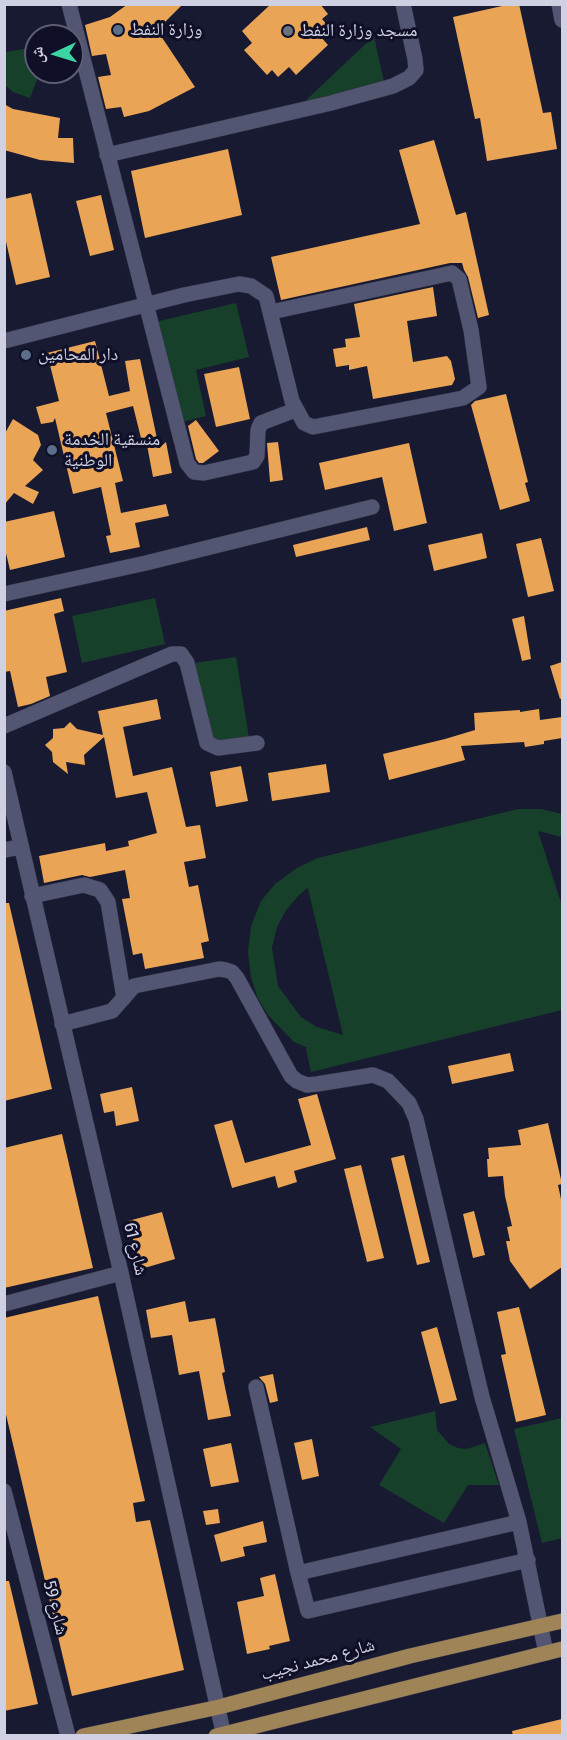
<!DOCTYPE html>
<meta charset="utf-8">
<style>
body{margin:0}
#map{position:relative;width:567px;height:1740px;overflow:hidden;background:#181a32;font-family:"Fira Sans Condensed","Noto Naskh Arabic",sans-serif}
canvas{display:block}
.frame{position:absolute;inset:0;border:6px solid #cfd1e2;pointer-events:none}
.north{position:absolute;left:24px;top:24px;width:60px;height:60px;box-sizing:border-box;background:#0f1028;border:2px solid #5c5d72;border-radius:50%;rotate:266deg;font-size:16px;font-weight:700;line-height:24px;text-align:center;color:#cfd1e2}
.north::after{content:'';display:block;margin:auto;width:21px;height:27px;background:#3dd4a3;clip-path:polygon(50% 0,100% 100%,50% 72%,0 100%)}
</style>
<div id="map">
<canvas width="567" height="1740"></canvas>
<div class="frame"></div>
<div class="north">ش</div>
</div>
<script>
const c = document.querySelector('canvas').getContext('2d');
c.lineJoin = 'round';
function fill(path, color) { c.fillStyle = color; c.fill(path, 'evenodd'); }
const poly = rows => new Path2D(rows.map(r => 'M' + r).join(''));
function trace(path, color, width, dash) { c.strokeStyle = color; c.lineWidth = width; c.lineCap = dash ? 'butt' : 'round'; c.setLineDash(dash || []); c.stroke(path); }
function label(font, color, halo, rows, align = 'center') {
  c.font = font + ' "Fira Sans Condensed","Noto Naskh Arabic",sans-serif'; c.lineWidth = 6; c.setLineDash([]); c.textBaseline = 'middle'; c.strokeStyle = halo; c.fillStyle = color; for (const [text, x, y, turn = 0] of rows) {
    c.save(); c.translate(x, y); c.rotate((+turn || 0) * Math.PI / 180); c.textAlign = isNaN(turn) ? turn : align; if (halo) c.strokeText(text, 0, 0); c.fillText(text, 0, 0); c.restore();
  }
}
const green = poly([
 [374,36,385,87,301,105],
 [36,47,36,72,40,72,30,98,13,92,5,85,5,52],
 [236,303,249,357,196,370,206,416,178,423,155,322],
 [155,598,165,644,82,663,72,616],
 [236,657,250,744,208,751,194,663],
 [518,809,541,809,562,814,562,837,538,831,562,906,562,1010,311,1072,306,1049,308,1048,294,1042,268,1015,258,999,251,977,248,952,251,926,261,901,275,884,297,868,318,858],
 [307,888,308,889,343,1035,317,1027,301,1017,278,986,272,947,277,927,286,910,299,895],
 [435,1411,437,1430,449,1444,458,1448,467,1449,485,1443,499,1485,468,1485,444,1523,379,1485,401,1449,370,1427],
 [562,1418,562,1538,542,1543,514,1429]
]);
const building = poly([
 [128,4,183,4,157,30,195,87,149,111,124,117,121,107,106,109,98,77,111,75,106,54,92,56,85,25,110,17],
 [271,4,320,4,328,14,322,19,329,27,320,36,328,45,296,75,289,67,278,77,272,70,267,75,244,50,252,43,242,31],
 [511,4,519,4,543,113,551,112,557,149,487,161,480,118,475,119,453,17],
 [4,104,13,109,60,118,58,138,73,138,74,163,40,160,4,150],
 [434,140,456,215,466,212,489,315,478,318,468,277,464,270,462,263,450,263,281,300,271,257,420,224,399,150],
 [228,149,242,215,145,238,131,171],
 [31,193,50,277,16,285,4,233,4,199],
 [101,195,114,250,90,256,76,201],
 [433,287,437,316,407,321,413,362,447,356,451,361,455,379,452,385,373,399,367,366,349,370,349,365,336,367,333,349,346,347,345,339,360,337,354,304],
 [95,341,109,396,130,391,125,361,140,359,159,448,166,442,172,473,153,477,147,445,143,446,133,406,106,413,123,481,115,483,121,513,166,504,169,516,135,523,140,547,110,553,106,536,111,535,101,487,73,494,55,418,53,422,41,424,36,407,59,401,47,353],
 [239,367,250,419,216,427,204,374],
 [506,394,528,482,525,483,530,501,500,510,471,405,475,401],
 [13,419,38,435,41,445,33,460,43,470,25,486,39,492,33,504,14,493,4,505,4,435],
 [196,420,219,451,203,463,199,463,196,459,188,426],
 [278,442,283,480,270,482,267,443],
 [409,443,427,523,394,531,382,477,325,490,319,463],
 [54,511,65,557,10,570,4,545,4,522],
 [367,527,370,540,296,557,293,545],
 [482,533,487,558,434,571,428,545],
 [541,538,554,591,528,597,516,544],
 [61,598,64,611,54,614,67,672,46,677,50,696,31,704,18,707,10,671,4,672,4,611],
 [524,616,531,659,522,661,512,619],
 [562,662,562,698,560,699,550,666],
 [157,699,161,719,123,727,133,776,172,767,186,827,200,825,206,858,184,862,189,887,198,885,209,941,201,943,204,958,145,969,142,953,133,955,122,899,130,898,125,870,90,877,82,875,44,883,39,856,105,843,106,851,129,846,128,841,157,833,147,792,116,798,104,737,84,755,85,765,66,762,68,774,53,762,52,752,45,745,53,738,53,729,64,728,70,722,77,729,103,735,98,711],
 [539,709,540,720,562,717,562,738,544,741,544,744,525,747,524,742,461,746,465,760,389,780,383,754,445,739,475,730,474,713,520,710,520,712],
 [326,764,330,792,272,801,268,773],
 [241,766,248,801,216,807,210,772],
 [4,903,9,903,52,1089,4,1101],
 [510,1053,514,1071,452,1084,448,1066],
 [132,1087,139,1121,116,1126,114,1111,104,1113,100,1094],
 [317,1094,336,1159,294,1171,297,1182,278,1188,275,1176,232,1188,214,1125,232,1120,245,1163,311,1145,298,1099],
 [548,1123,562,1184,558,1185,562,1204,562,1267,530,1289,510,1261,506,1241,510,1241,507,1227,512,1226,505,1196,503,1176,488,1177,487,1159,489,1159,488,1148,521,1145,518,1130],
 [62,1134,93,1268,4,1288,4,1148],
 [404,1155,430,1262,417,1265,391,1158],
 [361,1165,384,1258,367,1262,344,1169],
 [474,1211,485,1255,473,1258,463,1214],
 [162,1212,175,1259,141,1269,128,1221],
 [98,1296,145,1501,133,1503,136,1522,150,1520,184,1670,72,1696,4,1406,4,1318],
 [185,1301,189,1322,215,1318,225,1372,222,1373,231,1416,208,1420,199,1371,179,1375,172,1335,151,1338,146,1310],
 [519,1307,546,1415,516,1422,501,1355,506,1354,497,1312],
 [437,1327,457,1400,440,1404,421,1332],
 [273,1374,278,1401,270,1403,265,1384,259,1377],
 [312,1439,319,1476,302,1480,294,1443],
 [231,1443,239,1482,211,1487,203,1449],
 [218,1509,220,1523,206,1525,203,1511],
 [263,1521,267,1542,243,1547,245,1556,221,1562,214,1535],
 [275,1574,290,1641,269,1646,270,1649,247,1654,237,1602,264,1596,260,1578],
 [4,1581,9,1581,38,1704,4,1711],
 [562,1719,562,1736,513,1736,512,1731]
]);
const minor = poly([
 [69,4,187,463,194,472,204,473,253,462,257,456,258,430,261,423,295,410],
 [559,4,562,20],
 [107,155,331,103,393,86,409,78,416,70,415,59,403,4],
 [4,341,184,295,239,284,251,286,266,296,292,401,304,423,313,427,463,398,479,387,471,330,459,279,452,273,271,312],
 [4,594,146,563,372,507],
 [4,726,172,654,181,654,187,663,207,743,218,748,257,743],
 [4,772,121,1273,224,1736],
 [4,850,21,847],
 [32,896,84,885,100,890,108,902,124,998],
 [62,1024,112,1011,134,986,219,969,226,970,232,972,237,978,291,1076,297,1081,307,1085,317,1084,373,1075,388,1081,409,1103,416,1119,482,1397,519,1522,546,1653],
 [4,1304,121,1273],
 [256,1387,298,1573,308,1611,528,1560],
 [4,1491,68,1736],
 [298,1573,519,1522]
]);
const major = poly([
 [83,1736,219,1707,410,1656,562,1621],
 [216,1736,562,1649]
]);
const markers = [
 [118,30,6,"#5c6f8a"],
 [288,31,6,"#6b7280"],
 [26,355,6,"#5c6f8a"],
 [52,450,6,"#5c6f8a"]
];
const poiNames = [
 ["وزارة النفط",130,30],
 ["مسجد وزارة النفط",300,31],
 ["دار المحامين",38,355],
 ["منسقية الخدمة",64,440],
 ["الوطنية",64,461]
];
const streetNames = [
 ["شارع 61",135,1249,77],
 ["شارع 59",55,1608,76],
 ["شارع محمد نجيب",318,1660,-15]
];
fill(green, '#164029');
fill(building, '#eaa455');
trace(minor, '#353549', 16);
trace(major, '#353549', 16);
trace(minor, '#535673', 15);
trace(major, '#9f8457', 15);
for (const [x, y, r, color] of markers) { const dot = new Path2D(); dot.arc(x, y, r, 0, 2 * Math.PI); c.fillStyle = color; c.fill(dot); trace(dot, '#0f1028', 2); }
label('18px', '#cfd1e2', '#0f1028', poiNames, 'left');
label('18px', '#cfd1e2', '#0f1028', streetNames);
</script>
